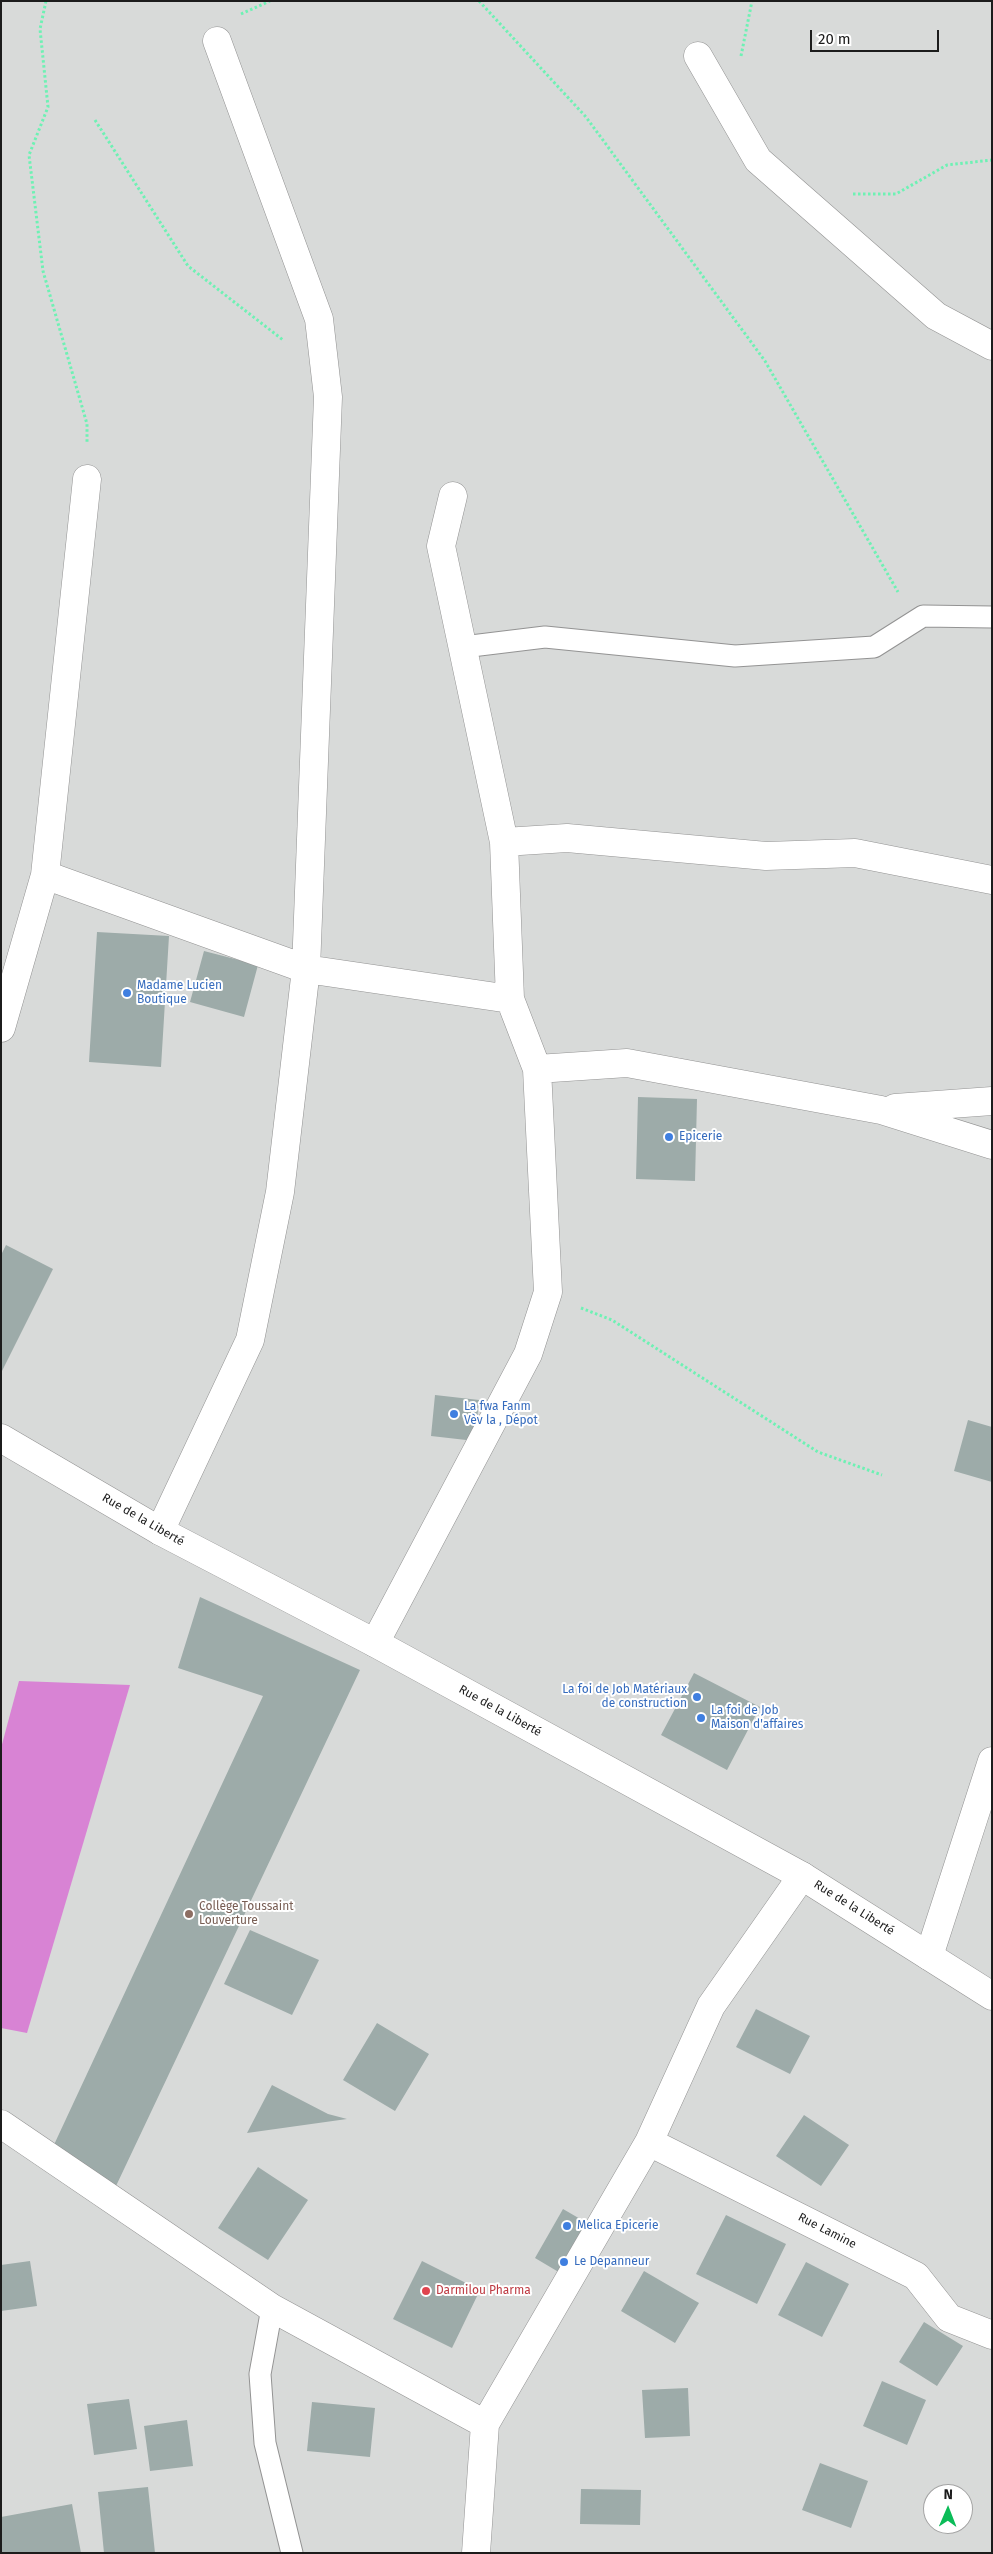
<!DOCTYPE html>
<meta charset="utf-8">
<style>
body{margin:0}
#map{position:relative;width:993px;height:2554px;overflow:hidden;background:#e2ebed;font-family:"Fira Sans",sans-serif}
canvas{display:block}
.frame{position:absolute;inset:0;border:2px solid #1c1c1c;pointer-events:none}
.north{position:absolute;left:923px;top:2484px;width:50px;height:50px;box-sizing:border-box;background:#fff;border:1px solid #a4a4a4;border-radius:50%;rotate:1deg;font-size:14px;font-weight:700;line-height:20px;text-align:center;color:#1c1c1c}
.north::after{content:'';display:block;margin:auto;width:18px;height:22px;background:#0bbc58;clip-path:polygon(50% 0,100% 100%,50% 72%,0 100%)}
.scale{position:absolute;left:810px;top:30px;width:129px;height:22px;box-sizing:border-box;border:2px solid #1c1c1c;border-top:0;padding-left:6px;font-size:15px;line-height:18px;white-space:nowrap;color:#1c1c1c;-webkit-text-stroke:4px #fff;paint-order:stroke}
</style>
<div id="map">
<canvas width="993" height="2554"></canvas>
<div class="frame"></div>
<div class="north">N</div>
<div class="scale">20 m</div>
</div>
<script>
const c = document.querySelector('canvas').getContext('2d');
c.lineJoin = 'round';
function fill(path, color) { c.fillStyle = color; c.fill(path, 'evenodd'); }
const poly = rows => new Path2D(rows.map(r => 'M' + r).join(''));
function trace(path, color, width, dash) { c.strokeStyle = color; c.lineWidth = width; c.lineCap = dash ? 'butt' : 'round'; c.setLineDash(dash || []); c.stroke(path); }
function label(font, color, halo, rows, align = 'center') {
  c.font = font + ' "Fira Sans",sans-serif'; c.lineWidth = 4; c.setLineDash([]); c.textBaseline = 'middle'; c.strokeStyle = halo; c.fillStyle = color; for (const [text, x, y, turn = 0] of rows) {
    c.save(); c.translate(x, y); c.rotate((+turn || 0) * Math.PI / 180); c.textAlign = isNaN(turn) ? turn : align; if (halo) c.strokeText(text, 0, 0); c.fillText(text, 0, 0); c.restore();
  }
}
const residential = poly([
 [1,1,992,1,992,2553,1,2553],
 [933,2494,963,2494,963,2524,933,2524]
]);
const pitch = poly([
 [19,1681,130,1685,27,2033,1,2028,1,1748]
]);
const building = poly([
 [97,932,169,936,161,1067,89,1062],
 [204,951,258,965,244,1017,190,1002],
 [638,1097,697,1099,695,1181,636,1179],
 [6,1245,53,1269,1,1373,1,1255],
 [435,1395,479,1400,475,1441,431,1436],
 [968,1420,992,1427,992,1482,954,1471],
 [200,1597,360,1670,116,2186,52,2149,263,1696,178,1668],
 [694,1673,760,1707,727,1770,661,1735],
 [250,1930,319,1960,292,2015,224,1984],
 [756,2009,810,2036,790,2074,736,2047],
 [377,2023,429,2054,395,2111,343,2080],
 [272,2085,328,2114,347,2119,247,2133],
 [804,2115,849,2145,821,2186,776,2156],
 [258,2167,308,2200,268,2260,218,2228],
 [563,2209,594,2227,567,2277,535,2258],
 [726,2215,786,2244,757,2304,696,2274],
 [30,2261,37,2306,1,2311,1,2265],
 [422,2261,480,2290,452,2348,393,2319],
 [806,2262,849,2284,822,2337,778,2315],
 [644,2271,699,2303,675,2343,621,2311],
 [924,2322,963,2346,937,2386,899,2362],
 [882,2381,926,2400,907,2445,863,2426],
 [688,2388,690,2436,645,2438,642,2390],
 [129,2399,137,2449,94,2455,87,2404],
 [312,2402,375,2408,370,2457,307,2451],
 [187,2420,193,2466,150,2471,144,2426],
 [820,2463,868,2481,851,2528,802,2510],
 [148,2487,155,2553,104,2553,98,2492],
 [581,2489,641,2490,640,2525,580,2524],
 [72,2504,81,2553,1,2553,1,2517]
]);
const path = poly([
 [46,1,40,29,48,107,29,155,43,271,87,424,87,443],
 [479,1,586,117,765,361,898,592],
 [241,14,270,1],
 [741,56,752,1],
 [95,120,188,266,283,340],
 [853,194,896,194,947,165,992,160],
 [581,1308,612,1320,818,1452,882,1475]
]);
const service = poly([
 [463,647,545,637,735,656,874,647,923,616,992,617],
 [272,2308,260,2374,265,2443,292,2553]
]);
const minor = poly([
 [698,56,758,160,936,316,992,346],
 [504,842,567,838,766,856,855,853,992,880],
 [45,875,306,969,510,999],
 [1,1028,45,875,87,479],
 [537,1069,627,1063,881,1110,992,1145],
 [895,1108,992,1101],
 [160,1531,250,1340,280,1192,306,969,328,397,319,319,217,41],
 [375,1643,528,1354,548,1292,537,1069,510,999,504,842,441,546,453,496],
 [929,1956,992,1761],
 [1,2124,272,2308,485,2424,649,2142,711,2006,802,1876],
 [649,2142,916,2276,949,2318,992,2335],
 [476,2553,485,2424]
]);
const tertiary = poly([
 [1,1438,160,1531,375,1643,802,1876,992,1996]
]);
const markers = [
 [127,993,5,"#3f7fe0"],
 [669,1137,5,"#3f7fe0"],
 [454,1414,5,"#3f7fe0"],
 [697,1697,5,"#3f7fe0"],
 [701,1718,5,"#3f7fe0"],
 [189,1914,5,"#8d6e63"],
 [567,2226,5,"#3f7fe0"],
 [564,2262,5,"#3f7fe0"],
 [426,2291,5,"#e0444e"]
];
const shopNames = [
 ["Madame Lucien",137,986],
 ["Boutique",137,1000],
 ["Epicerie",679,1137],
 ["La fwa Fanm",464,1407],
 ["Vèv la , Dépot",464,1421],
 ["La foi de Job Matériaux",687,1690,"right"],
 ["de construction",687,1704,"right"],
 ["La foi de Job",711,1711],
 ["Maison d'affaires",711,1725],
 ["Melica Epicerie",577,2226],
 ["Le Depanneur",574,2262]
];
const streetNames = [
 ["Rue de la Liberté",143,1520,30],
 ["Rue de la Liberté",500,1711,29],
 ["Rue de la Liberté",854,1908,32],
 ["Rue Lamine",827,2231,27]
];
const educationNames = [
 ["Collège Toussaint",199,1907],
 ["Louverture",199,1921]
];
const healthNames = [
 ["Darmilou Pharma",436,2291]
];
fill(residential, '#d8dad9');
fill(pitch, '#d883d4');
fill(building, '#9daba9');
trace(service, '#939393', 23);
trace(minor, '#939393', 29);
trace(tertiary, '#939393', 29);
trace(path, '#6ef1b4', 3, [2.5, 2.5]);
trace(service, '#fff', 21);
trace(minor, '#fff', 28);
trace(tertiary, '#fff', 28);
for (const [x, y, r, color] of markers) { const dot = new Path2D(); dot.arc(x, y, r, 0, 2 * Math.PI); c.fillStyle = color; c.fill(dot); trace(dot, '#fff', 2); }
label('12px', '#366cbe', '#fff', shopNames, 'left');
label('12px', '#1c1c1c', '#fff', streetNames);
label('12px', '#785e54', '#fff', educationNames, 'left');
label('12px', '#be3a42', '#fff', healthNames, 'left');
</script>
